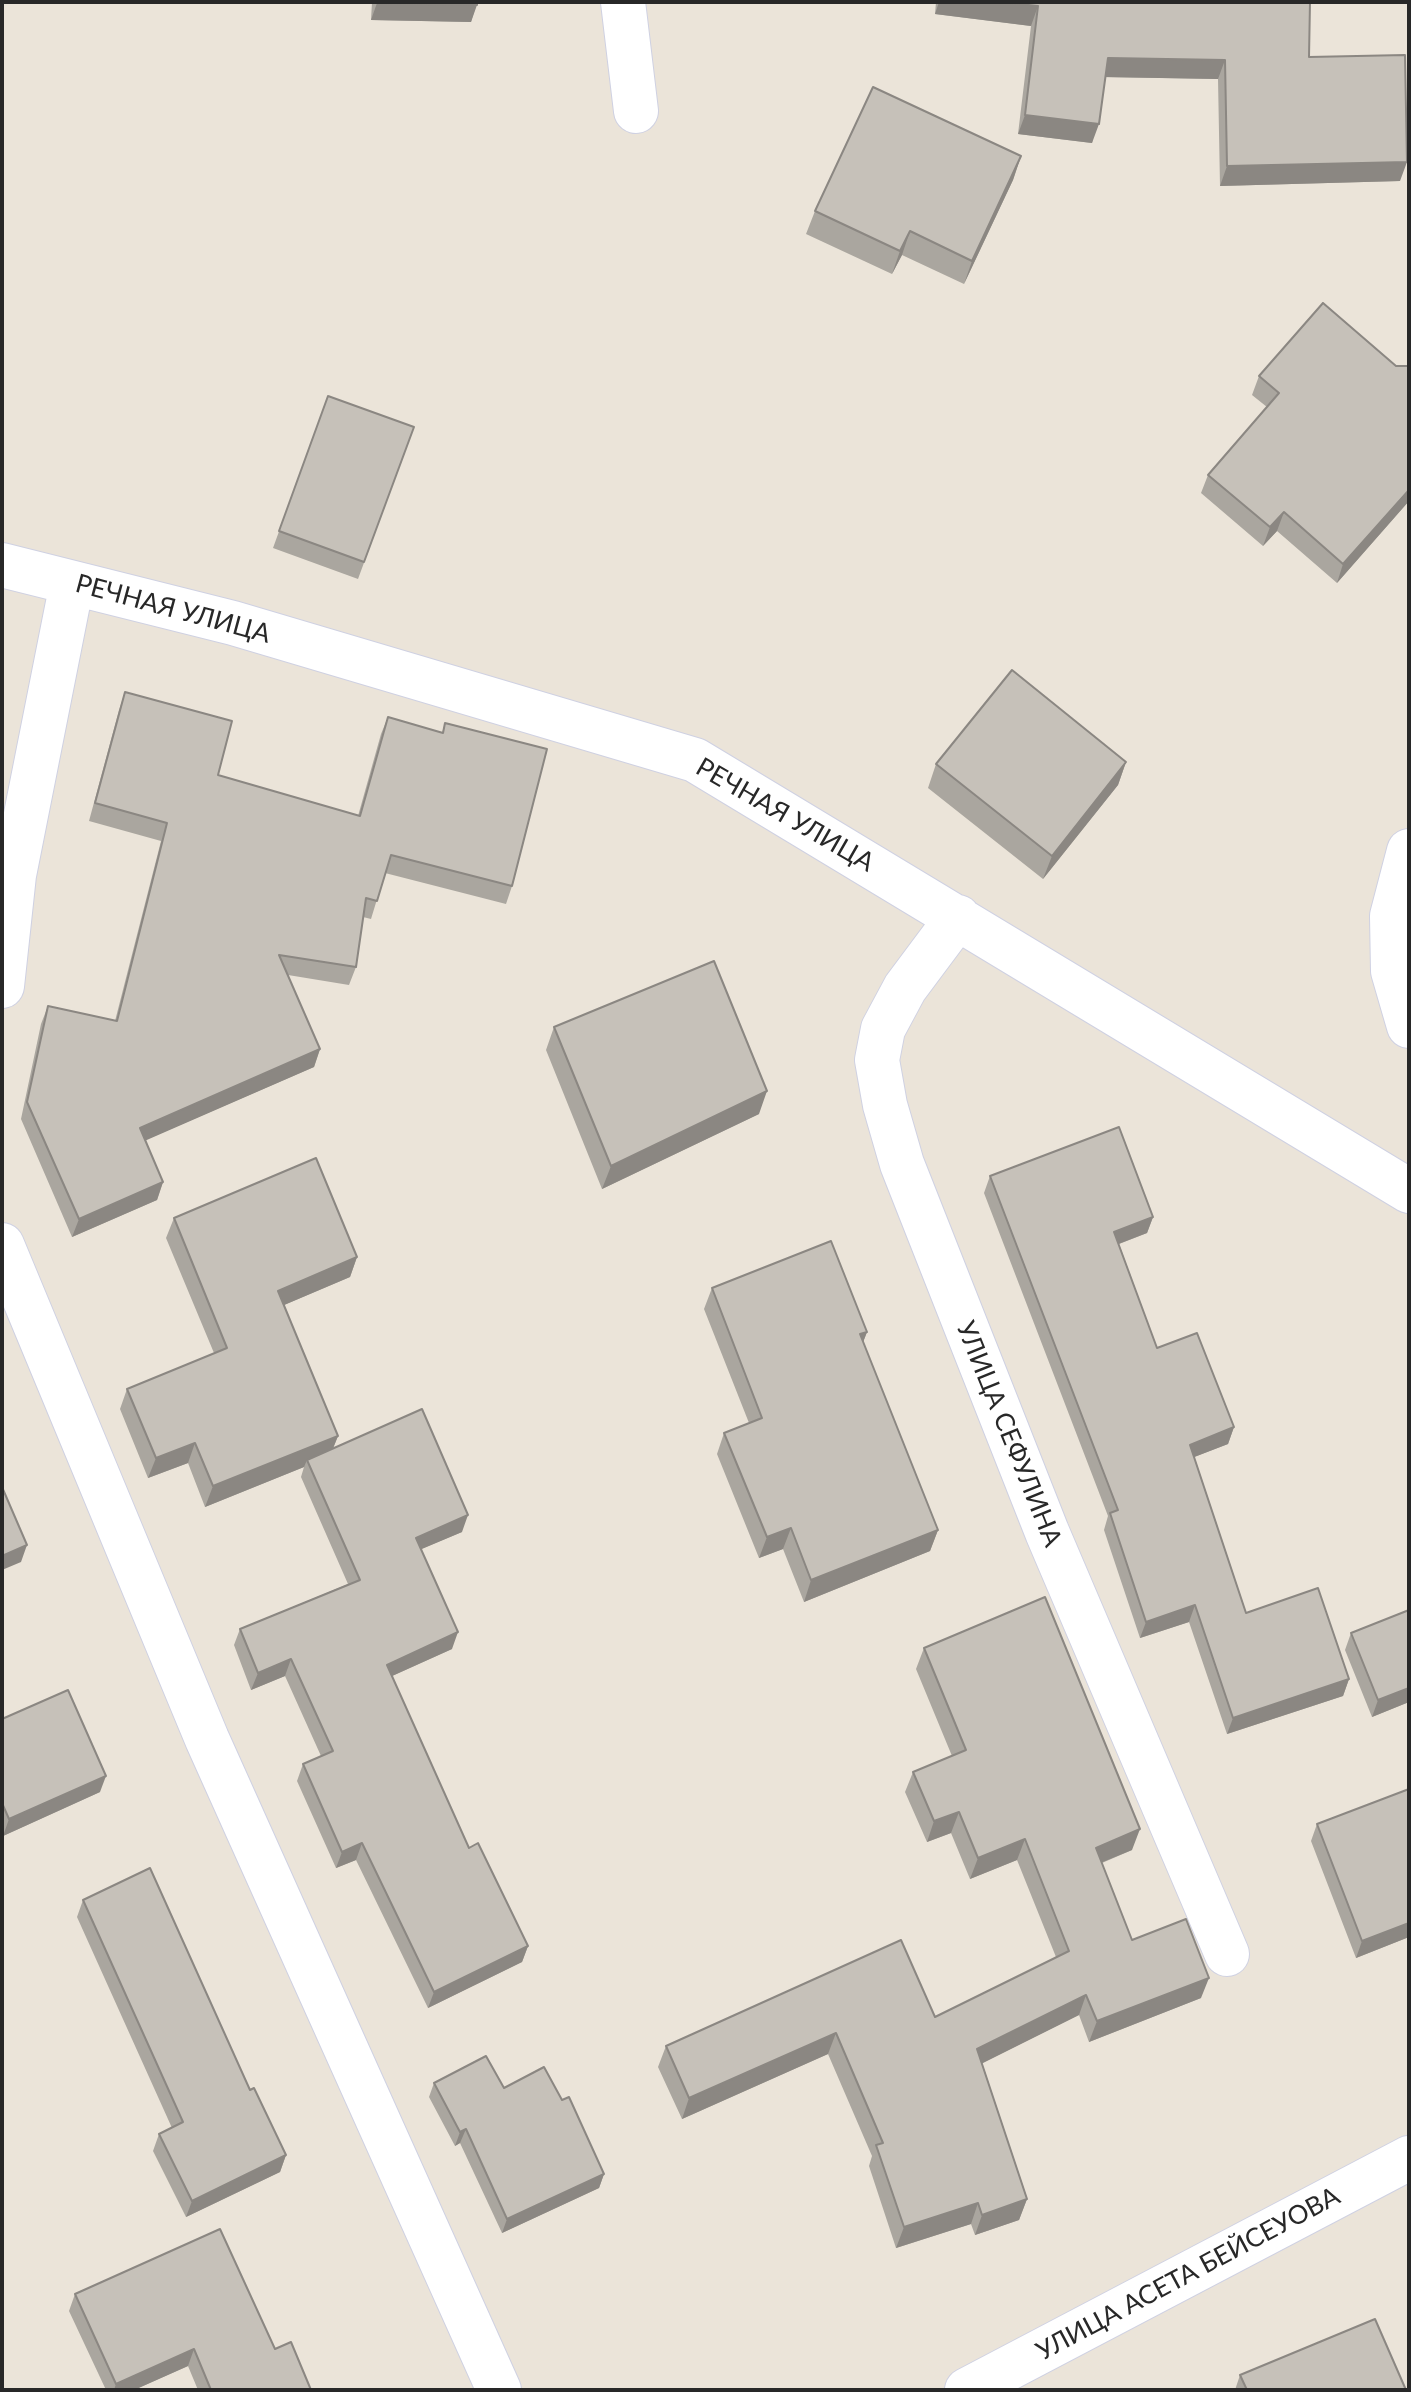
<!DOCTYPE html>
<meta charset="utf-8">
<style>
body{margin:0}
#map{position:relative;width:1411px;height:2392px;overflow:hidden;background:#ebe4d9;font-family:Lato,sans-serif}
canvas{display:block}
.frame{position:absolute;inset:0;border:4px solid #282828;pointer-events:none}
</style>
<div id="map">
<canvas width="1411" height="2392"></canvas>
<div class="frame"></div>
</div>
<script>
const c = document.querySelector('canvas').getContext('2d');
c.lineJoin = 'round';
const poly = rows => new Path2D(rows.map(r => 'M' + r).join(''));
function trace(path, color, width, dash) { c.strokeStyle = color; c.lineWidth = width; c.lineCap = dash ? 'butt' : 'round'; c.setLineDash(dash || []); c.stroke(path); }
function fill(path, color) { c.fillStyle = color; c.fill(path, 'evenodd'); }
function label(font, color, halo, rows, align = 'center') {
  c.font = font + ' Lato,sans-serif'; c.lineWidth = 8; c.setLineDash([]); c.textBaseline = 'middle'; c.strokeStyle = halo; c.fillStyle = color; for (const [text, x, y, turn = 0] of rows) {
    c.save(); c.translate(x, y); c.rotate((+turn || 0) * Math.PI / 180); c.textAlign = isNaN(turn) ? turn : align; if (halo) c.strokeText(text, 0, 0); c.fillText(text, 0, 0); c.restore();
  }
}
const minor = poly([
 [623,2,636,111],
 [2,565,233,623,695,760,1409,1191],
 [1409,851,1392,916,1393,971,1409,1026],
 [958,917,905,988,883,1029,877,1060,885,1105,902,1164,1047,1532,1227,1954],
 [2,986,14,875,72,583],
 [2,1245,207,1739,499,2390],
 [967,2390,1409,2158]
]);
const wall = poly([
 [372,2,477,2,471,22,371,20],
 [936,2,1310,2,1309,57,1400,181,1220,186,1218,79,1106,77,1092,143,1018,134,1031,26,935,14],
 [1021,156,1013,180,964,284,902,255,892,274,806,234,815,211],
 [1259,376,1409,501,1337,583,1277,531,1263,546,1201,493,1208,475,1267,407,1252,395],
 [328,396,414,427,358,579,273,548],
 [125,692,218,775,358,816,381,734,388,717,442,733,445,723,512,886,506,904,385,873,371,919,363,917,356,967,349,985,288,975,320,1049,314,1067,145,1140,163,1182,157,1200,72,1237,21,1119,41,1024,48,1006,115,1021,161,841,89,821,119,710],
 [1126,762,1118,785,1043,879,928,788,936,764],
 [554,1027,759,1114,602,1189,546,1050],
 [990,1176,1153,1217,1147,1233,1119,1244,1157,1348,1234,1427,1228,1444,1194,1457,1246,1613,1349,1679,1343,1696,1227,1734,1189,1622,1140,1638,1104,1530,1108,1516,984,1193],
 [174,1218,357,1257,350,1277,284,1305,338,1436,333,1448,462,1532,421,1549,452,1649,392,1676,469,1848,528,1946,522,1962,428,2008,356,1860,336,1868,297,1781,303,1764,321,1756,285,1676,251,1690,234,1645,240,1629,348,1584,301,1477,304,1467,205,1507,188,1463,148,1478,120,1409,127,1389,214,1353,166,1238],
 [712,1288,867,1332,863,1342,938,1530,930,1551,804,1602,783,1549,759,1558,717,1454,724,1433,749,1423,704,1309],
 [1409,1610,1409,1702,1372,1717,1345,1650,1351,1633],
 [924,1648,1132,1850,1102,1863,1132,1940,1201,1998,1089,2042,1079,2015,982,2063,1027,2199,1019,2220,975,2235,971,2224,896,2248,869,2166,872,2156,828,2054,682,2119,658,2067,666,2046,935,2017,1056,1957,1017,1860,970,1879,951,1833,927,1842,905,1792,913,1772,952,1756,916,1669],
 [2,1719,100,1792,3,1836],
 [1317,1824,1409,1937,1356,1958,1311,1841],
 [83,1900,250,2090,286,2155,280,2172,186,2217,153,2151,159,2134,172,2128,77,1917],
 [434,2083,504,2088,562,2100,604,2174,599,2188,502,2233,460,2143,455,2146,429,2097],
 [75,2294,275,2349,311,2390,198,2390,188,2366,134,2390,106,2390,69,2311],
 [1240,2375,1406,2390,1235,2390]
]);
const shadedWall = poly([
 [939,2,1001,2,1038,6,1031,26,935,14],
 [377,3,477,5,471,22,371,20],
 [1108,58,1225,60,1218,79,1101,77],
 [1025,115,1099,124,1092,143,1018,134],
 [1021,156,1013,180,964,284,972,261],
 [1407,162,1400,181,1220,186,1227,166],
 [910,231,902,255,892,274,900,251],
 [1409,490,1409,501,1337,583,1343,564],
 [1284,512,1277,531,1263,546,1270,527],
 [1126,762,1118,785,1043,879,1052,856],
 [320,1049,314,1067,133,1146,140,1128],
 [767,1091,759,1114,602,1189,611,1166],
 [163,1182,157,1200,72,1237,79,1219],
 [1153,1217,1147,1233,1108,1248,1114,1232],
 [357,1257,350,1277,270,1311,278,1291],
 [867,1332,859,1353,860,1334],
 [1234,1427,1228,1444,1184,1461,1190,1445],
 [338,1436,330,1456,307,1460,304,1467,205,1507,213,1486],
 [195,1443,188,1463,148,1478,156,1458],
 [468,1515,462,1532,410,1554,416,1538],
 [791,1528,783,1549,759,1558,767,1537],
 [938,1530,930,1551,804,1602,811,1580],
 [27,1545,21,1562,2,1570,2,1556],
 [1195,1605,1189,1622,1140,1638,1146,1622],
 [458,1632,452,1649,381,1681,387,1665],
 [291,1659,285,1676,251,1690,258,1673],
 [1349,1679,1343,1696,1227,1734,1233,1718],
 [1409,1688,1409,1702,1372,1717,1378,1700],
 [106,1776,100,1792,3,1836,9,1819],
 [959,1812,951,1833,927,1842,934,1821],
 [1140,1829,1132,1850,1088,1868,1096,1848],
 [1025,1839,1017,1860,970,1879,978,1858],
 [362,1843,356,1860,336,1868,342,1852],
 [1409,1923,1409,1937,1356,1958,1362,1941],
 [528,1946,522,1962,428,2008,434,1992],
 [1209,1978,1201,1998,1089,2042,1097,2021],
 [1086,1995,1079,2015,969,2070,977,2049],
 [836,2033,828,2054,682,2119,689,2098],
 [466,2129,460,2143,455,2146,460,2132],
 [286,2155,280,2172,186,2217,192,2201],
 [604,2174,599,2188,502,2233,507,2219],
 [1027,2199,1019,2220,975,2235,982,2215],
 [978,2203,971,2224,896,2248,904,2227],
 [194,2349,188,2366,134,2390,114,2390,116,2384]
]);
const building = poly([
 [377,2,477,2,477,5,377,3,377,2],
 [1001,2,1310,2,1309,57,1405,55,1407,162,1227,166,1225,60,1108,58,1099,124,1025,115,1038,6,1001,2],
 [873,87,1021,156,972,261,910,231,900,251,815,211,873,87],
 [1323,303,1396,366,1409,366,1409,490,1343,564,1284,512,1270,527,1208,475,1279,393,1259,376,1323,303],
 [328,396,414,427,364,562,279,531,328,396],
 [1012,670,1126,762,1052,856,936,764,1012,670],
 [125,692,232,721,218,775,360,816,388,717,443,733,445,723,547,749,512,886,391,855,377,901,366,898,356,967,279,955,320,1049,140,1128,163,1182,79,1219,27,1102,48,1006,117,1021,167,823,95,803,125,692],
 [714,961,767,1091,611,1166,554,1027,714,961],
 [1119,1127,1153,1217,1114,1232,1157,1348,1197,1333,1234,1427,1190,1445,1246,1613,1318,1588,1349,1679,1233,1718,1195,1605,1146,1622,1110,1513,1118,1510,990,1176,1119,1127],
 [316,1158,357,1257,278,1291,338,1436,213,1486,195,1443,156,1458,127,1389,227,1348,174,1218,316,1158],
 [831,1241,867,1332,860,1334,938,1530,811,1580,791,1528,767,1537,724,1433,762,1418,712,1288,831,1241],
 [422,1409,468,1515,416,1538,458,1632,387,1665,469,1848,478,1843,528,1946,434,1992,362,1843,342,1852,303,1764,333,1751,291,1659,258,1673,240,1629,360,1580,307,1460,422,1409],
 [2,1487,27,1545,2,1556,2,1487],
 [1045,1597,1140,1829,1096,1848,1132,1940,1186,1919,1209,1978,1097,2021,1086,1995,977,2049,1027,2199,982,2215,978,2203,904,2227,876,2145,883,2143,836,2033,689,2098,666,2046,901,1940,935,2017,1069,1951,1025,1839,978,1858,959,1812,934,1821,913,1772,966,1750,924,1648,1045,1597],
 [1409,1610,1409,1688,1378,1700,1351,1633,1409,1610],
 [68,1690,106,1776,9,1819,2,1803,2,1719,68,1690],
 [1409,1789,1409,1923,1362,1941,1317,1824,1409,1789],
 [150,1868,250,2090,254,2088,286,2155,192,2201,159,2134,183,2122,83,1900,150,1868],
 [486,2056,504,2088,544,2067,562,2100,569,2097,604,2174,507,2219,466,2129,460,2132,434,2083,486,2056],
 [220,2229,275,2349,291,2342,311,2390,211,2390,194,2349,116,2384,75,2294,220,2229],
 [1375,2319,1406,2390,1247,2390,1240,2375,1375,2319]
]);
const streetNames = [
 ["РЕЧНАЯ УЛИЦА",173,609,15],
 ["РЕЧНАЯ УЛИЦА",785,815,30],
 ["УЛИЦА СЕФУЛИНА",1009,1434,68],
 ["УЛИЦА АСЕТА БЕЙСЕУОВА",1188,2274,-28]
];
trace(minor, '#cfd1e2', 46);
trace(minor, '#fff', 44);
fill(wall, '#aaa69f');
fill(shadedWall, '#8b8782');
fill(building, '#c6c1b9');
trace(building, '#8b8782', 2);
label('26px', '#282828', '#fff', streetNames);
</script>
